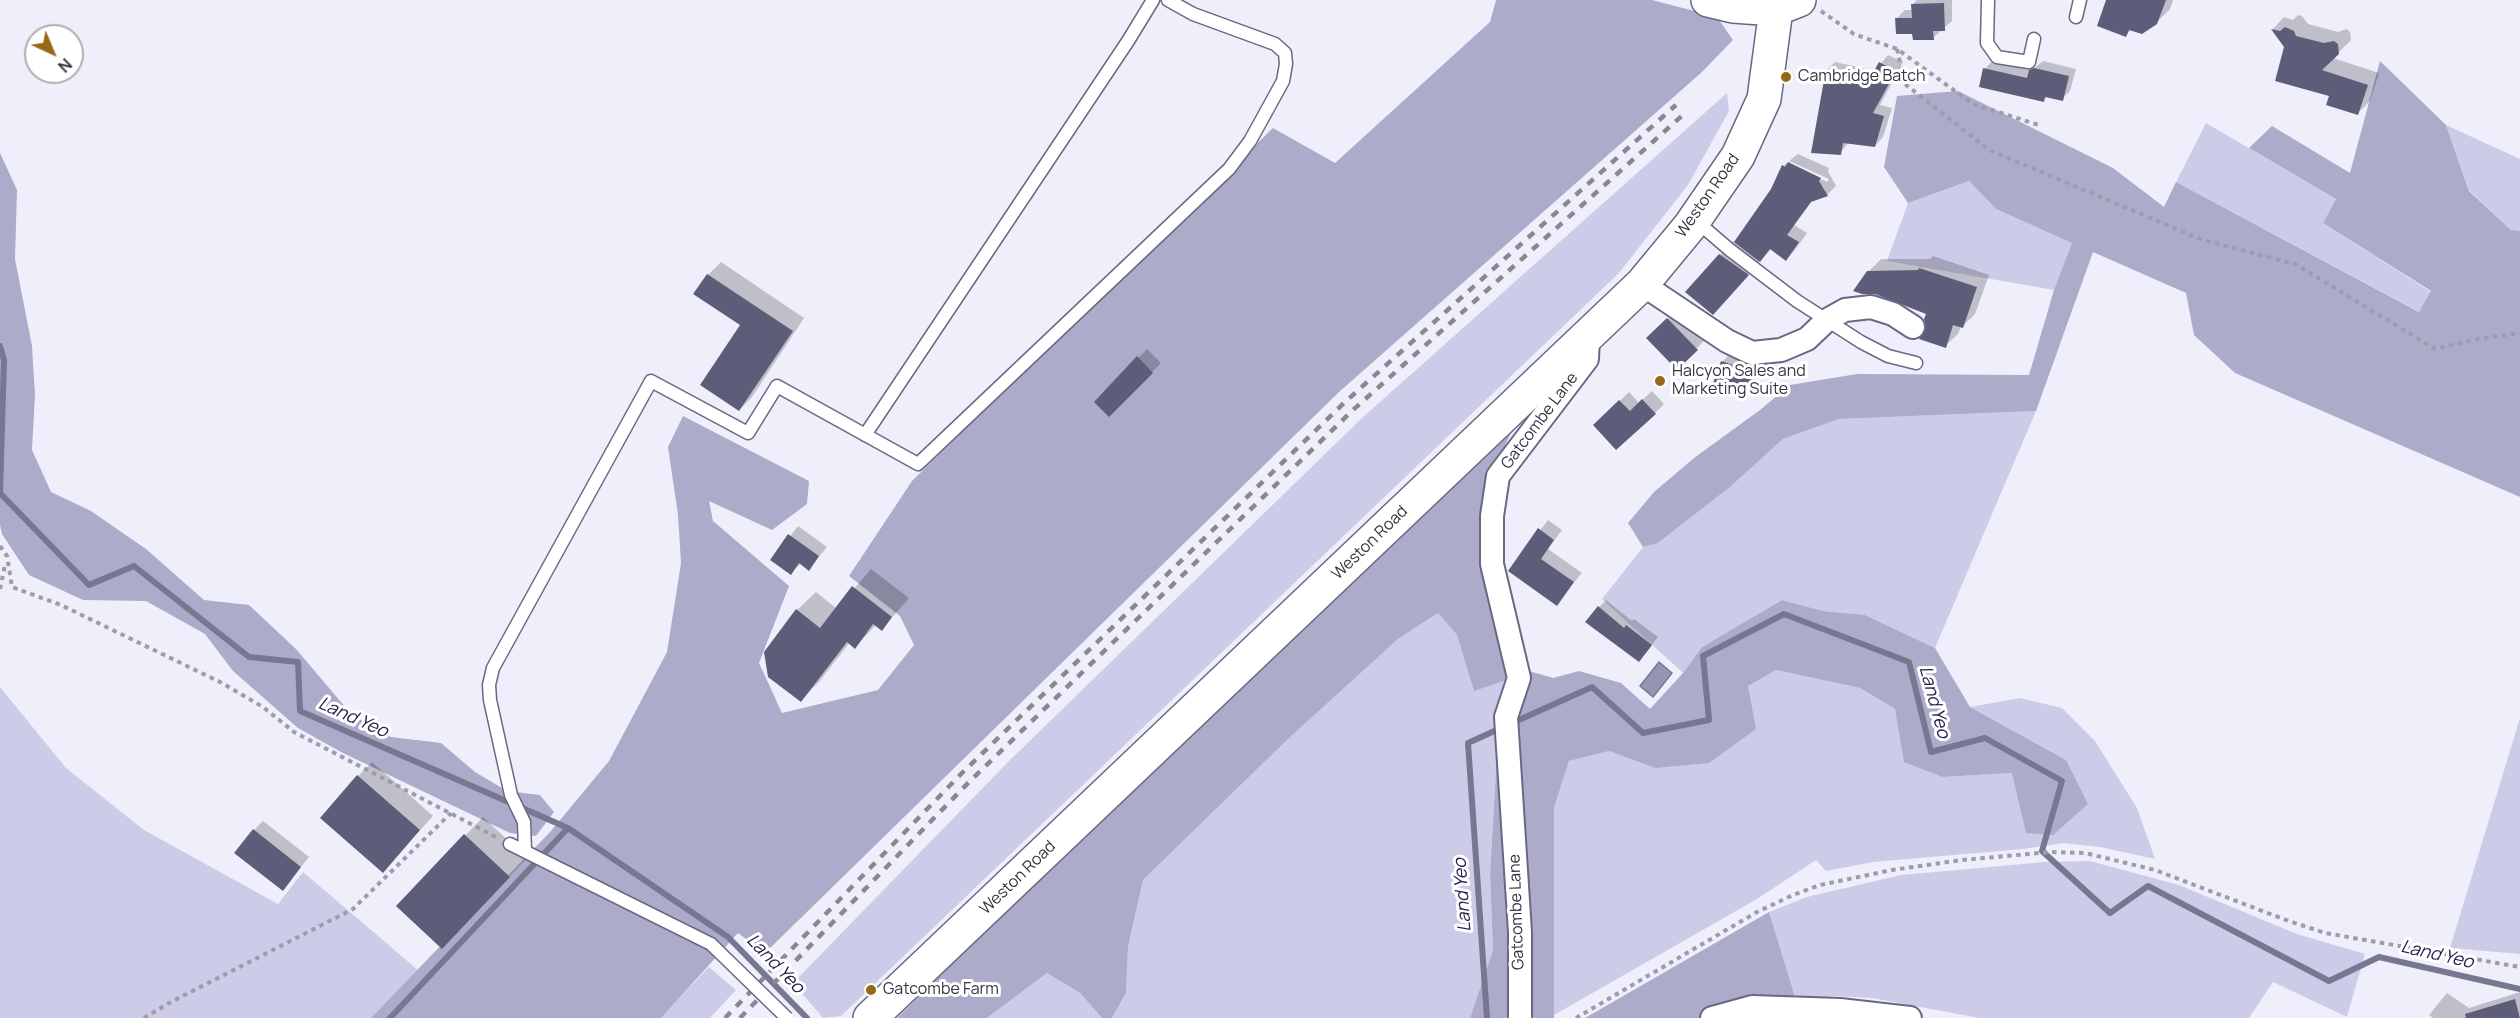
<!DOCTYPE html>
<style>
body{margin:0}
#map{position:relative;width:2520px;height:1018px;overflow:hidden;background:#efeffc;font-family:Manrope,sans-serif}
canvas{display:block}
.north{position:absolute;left:24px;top:24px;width:60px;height:60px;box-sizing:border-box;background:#fff;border:2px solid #aeaeb3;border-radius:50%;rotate:136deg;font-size:16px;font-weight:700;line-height:24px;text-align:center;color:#343441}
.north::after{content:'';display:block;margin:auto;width:21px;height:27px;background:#966917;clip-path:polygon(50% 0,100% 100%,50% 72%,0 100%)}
</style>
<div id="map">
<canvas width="2520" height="1018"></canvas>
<div class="north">N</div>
</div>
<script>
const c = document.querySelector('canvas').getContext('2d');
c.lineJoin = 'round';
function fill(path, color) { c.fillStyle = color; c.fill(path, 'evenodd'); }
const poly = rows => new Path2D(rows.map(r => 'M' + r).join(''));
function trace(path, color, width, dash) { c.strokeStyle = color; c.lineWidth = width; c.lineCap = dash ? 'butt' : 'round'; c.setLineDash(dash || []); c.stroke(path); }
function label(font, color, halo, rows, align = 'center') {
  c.font = font + ' Manrope,sans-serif'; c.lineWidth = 6; c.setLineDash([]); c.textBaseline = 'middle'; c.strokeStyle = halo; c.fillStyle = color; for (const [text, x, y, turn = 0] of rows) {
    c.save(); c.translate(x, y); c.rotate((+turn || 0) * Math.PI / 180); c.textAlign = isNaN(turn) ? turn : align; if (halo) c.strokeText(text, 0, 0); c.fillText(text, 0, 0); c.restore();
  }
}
const green = poly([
 [1727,93,1729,111,1688,185,1619,273,841,1016,823,1018,793,983,1009,761,1363,417],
 [2206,123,2336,199,2323,223,2431,292,2420,312,2176,182],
 [2446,125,2520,159,2520,231,2511,230,2469,190],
 [1969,181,1996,209,2073,243,2054,290,1887,261,1908,203],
 [2036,411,1935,648,1865,615,1823,611,1782,600,1702,647,1683,673,1602,599,1643,547,1658,543,1730,487,1783,439,1839,419],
 [1438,613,1457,635,1474,690,1512,678,1498,736,1490,874,1493,950,1470,1018,1112,1018,1126,993,1128,947,1143,880,1288,739,1398,639],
 [1776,670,1860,688,1895,709,1943,777,2012,773,2066,760,1970,707,2020,698,2062,708,2095,741,2137,808,2155,859,2100,847,2063,843,2023,849,1873,862,1826,871,1816,860,1757,899,1554,1015,1554,808,1569,761,1609,751,1655,768,1747,686],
 [0,687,66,768,144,830,278,904,303,872,418,970,371,1018,0,1018],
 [2520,718,2520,954,2450,948],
 [2090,861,2179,885,2297,934,2365,954,2347,1017,2273,982,2249,1018,1979,1018,1872,998,1833,996,1797,1003,1769,912,1807,897,1901,875,2045,862],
 [709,967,736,990,710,1018,660,1018],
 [1047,973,1080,993,1102,1018,987,1018]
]);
const forest = poly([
 [1496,0,1652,0,1717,17,1733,40,1702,72,1339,392,765,953,738,933,661,1018,371,1018,551,831,609,761,667,652,681,563,678,515,668,447,683,416,809,481,807,504,772,530,709,501,713,521,789,586,759,663,782,713,878,690,914,645,900,616,849,576,912,481,1273,128,1335,163,1490,22],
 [2380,61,2446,125,2469,191,2511,230,2520,231,2520,497,2235,373,2194,335,2186,293,2093,252,2036,411,1839,419,1783,439,1730,487,1658,543,1643,547,1628,523,1654,492,1694,458,1760,410,1790,385,1857,374,2029,375,2054,290,2072,243,1996,209,1969,181,1908,203,1884,167,1897,96,1958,91,2113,168,2164,207,2176,182,2419,312,2431,291,2323,223,2336,199,2249,148,2272,126,2350,173],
 [0,153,17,190,15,259,32,346,35,395,32,450,51,492,91,511,146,549,204,600,249,605,296,649,352,715,391,737,441,743,475,772,507,791,540,795,554,812,536,836,510,833,341,752,298,728,233,671,205,634,146,601,83,600,29,575,2,534,0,525],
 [1511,433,1491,475,1512,678,1474,691,1457,635,1438,613,1398,639,1288,739,1143,880,1128,947,1126,993,1112,1018,1102,1018,1080,993,1047,973,987,1018,897,1018,1100,817],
 [1782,600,1823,611,1865,615,1935,648,1970,707,2066,760,2088,804,2053,835,2026,833,2012,773,1943,777,1904,762,1895,709,1860,688,1776,670,1748,686,1756,729,1709,763,1655,768,1609,751,1569,761,1554,808,1554,1018,1470,1018,1493,950,1490,874,1495,788,1498,736,1508,693,1529,671,1553,678,1579,671,1621,683,1650,709,1683,673,1702,647],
 [1769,912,1797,1003,1748,1018,1585,1018]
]);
const water = poly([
 [1659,662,1672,673,1653,697,1640,686,1659,662]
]);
const shadow = poly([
 [1917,0,1952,0,1952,21,1933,38,1914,32,1897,18,1905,10,1913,10,1913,4],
 [2108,0,2173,0,2170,9,2156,23,2132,29,2126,35],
 [2298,15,2302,16,2308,24,2338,32,2347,29,2350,32,2351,40,2333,58,2379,73,2370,101,2358,113,2331,95,2286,47,2273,29,2284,17,2293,20],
 [1888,55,1903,62,1880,105,1892,108,1883,137,1875,146,1849,142,1840,153,1827,70,1835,62,1875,71],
 [1992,61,2032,70,2043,61,2076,69,2070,91,2062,99,2048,96,2043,100,1985,69],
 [1798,154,1829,168,1828,171,1836,186,1827,195,1813,199,1794,225,1807,233,1795,250,1786,259,1772,248,1713,313,1720,255,1733,241,1735,243,1773,190,1783,166],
 [1789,161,1829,179,1827,182,1787,163],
 [1933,256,1989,275,1975,314,1963,326,1961,326,1958,334,1945,346,1928,329,1927,313,1868,272,1881,259,1930,259],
 [721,262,804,318,752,397,739,410,742,325,708,275],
 [1677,310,1705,340,1677,368,1648,338],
 [1147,349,1161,363,1109,415,1096,402],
 [1732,352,1762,363,1753,387,1744,396,1714,385,1723,361],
 [1652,391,1664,404,1655,413,1595,425,1629,392,1639,403],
 [1548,520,1562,530,1548,549,1582,573,1556,604,1510,571],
 [798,526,827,547,809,569,801,563,791,573,772,560],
 [871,569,909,598,882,629,876,625,855,647,850,642,819,682,801,700,797,610,816,592,837,609],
 [1606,600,1632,621,1634,619,1658,637,1646,653,1599,607],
 [372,762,433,816,383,871,358,776],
 [483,817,527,858,460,929,398,906],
 [263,821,309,857,283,889,254,830],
 [2520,992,2520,1015,2511,1018,2433,1018,2429,1015,2447,993,2469,1008]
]);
const stream = poly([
 [0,346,4,360,0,493,89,585,134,566,249,657,298,662,300,711,568,828,728,937,807,1018],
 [1510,724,1592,687,1643,733,1709,720,1703,656,1784,614,1909,662,1931,752,1985,738,2062,781,2042,851,2110,913,2148,886,2329,981,2379,957,2520,989],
 [390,1018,568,828],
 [1487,1018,1468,743,1501,728]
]);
const building = poly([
 [2106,0,2166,0,2157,24,2142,34,2129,30,2126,37,2097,26],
 [1944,3,1945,31,1933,31,1934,40,1913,40,1912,34,1896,34,1895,18,1912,18,1911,4],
 [2285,27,2294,31,2296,36,2324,43,2334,41,2338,44,2339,54,2322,70,2368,85,2358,115,2326,105,2329,96,2275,81,2284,47,2271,29,2280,31],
 [1879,62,1896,71,1873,113,1884,116,1875,147,1843,143,1841,155,1811,153,1826,69,1869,80],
 [1983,68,2027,78,2029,70,2034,68,2069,76,2063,101,2045,97,2044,102,1979,87],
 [1788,162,1821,178,1819,181,1828,196,1811,202,1787,235,1799,242,1786,261,1770,249,1760,262,1734,242,1771,189,1782,165,1785,167],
 [1719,254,1749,275,1713,315,1685,292],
 [1919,268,1977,287,1963,328,1953,325,1946,348,1919,339,1926,328,1924,319,1926,314,1875,294,1862,294,1853,291,1867,271,1918,270],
 [707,274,793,331,739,411,700,385,740,325,693,294],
 [1667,318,1698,350,1677,370,1646,338],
 [1137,356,1153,373,1109,417,1094,402],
 [1721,361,1754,372,1745,398,1712,386],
 [1642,399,1656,414,1616,450,1593,425,1619,400,1630,411],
 [1538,528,1554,540,1541,559,1574,582,1557,606,1508,571],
 [788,534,819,556,809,571,799,563,791,575,770,560],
 [852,586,892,617,882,631,873,624,855,649,847,642,801,702,768,677,764,652,796,609,820,628],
 [1598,606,1624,628,1626,625,1652,645,1639,662,1585,622],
 [357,775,420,830,383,873,320,818],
 [253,829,301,867,283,891,234,853],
 [464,834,510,877,442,949,396,906],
 [2515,999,2520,1018,2466,1018,2465,1014]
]);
const path = poly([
 [1821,11,1854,34,1897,49,1973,104,2042,126],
 [1897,49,1905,84,1989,150,2200,239,2295,264,2435,349,2477,339,2520,333],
 [0,546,7,556,12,587,61,605,220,682,263,707,294,732,496,837],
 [0,589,5,565],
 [144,1018,169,1003,353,909,451,813],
 [1576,1018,1757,912,1793,895,1820,885,1892,870,1962,860,2051,852,2085,853,2155,870,2286,920,2325,933,2520,967]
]);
const lane = poly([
 [1988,0,1987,43,1997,57,2029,62,2034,39],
 [2076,17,2080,0],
 [1695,220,1730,250,1797,301,1861,342,1888,356,1916,363],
 [865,435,1128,41,1153,0],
 [510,844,711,944],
 [525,851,524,822,511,795,490,700,489,685,493,668,651,381,748,433,777,386,918,464,1229,169,1250,141,1283,81,1286,64,1285,53,1275,44,1193,14,1168,0]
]);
const street = poly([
 [1642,284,1727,341,1752,353,1781,350,1807,339,1827,320,1845,310,1871,307,1893,314,1913,327],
 [1520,1018,1520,932,1506,717,1519,678,1492,564,1492,516,1498,476,1587,359,1588,336],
 [1712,1018,1752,1007,1840,1010,1910,1018]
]);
const secondary = poly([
 [1708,0,1733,6,1776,9,1799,0],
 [870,1018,1642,284,1690,226,1738,156,1764,99,1776,9]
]);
const rail = poly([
 [725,1018,961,774,1345,402,1676,105],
 [740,1018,969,782,1353,410,1684,114]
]);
const laneBridge = poly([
 [711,944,787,1018]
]);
const markers = [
 [1786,77,6,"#966917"],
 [1660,381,6,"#966917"],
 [871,990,6,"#966917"]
];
const poiNames = [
 ["Cambridge Batch",1798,77],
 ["Halcyon Sales and",1672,372],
 ["Marketing Suite",1672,390],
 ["Gatcombe Farm",883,990]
];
const streetNames = [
 ["Weston Road",1708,196,-55],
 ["Gatcombe Lane",1540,421,-53],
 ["Weston Road",1370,543,-44],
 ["Weston Road",1018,878,-44],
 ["Gatcombe Lane",1517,912,-92]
];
const waterNames = [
 ["Land Yeo",1934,702,75],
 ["Land Yeo",353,718,24],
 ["Land Yeo",1463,895,-94],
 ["Land Yeo",2437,955,13],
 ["Land Yeo",775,964,46]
];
fill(green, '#cdcce8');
fill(forest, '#acabca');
fill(water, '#9594b3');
trace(water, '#787791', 1.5);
fill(shadow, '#0003');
trace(stream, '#787791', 6);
fill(building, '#5e5d79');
trace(lane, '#696884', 15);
trace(street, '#696884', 26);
trace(secondary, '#696884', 36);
trace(path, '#9d9daa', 4, [4.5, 4.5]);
trace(lane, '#fff', 12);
trace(street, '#fff', 22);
trace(secondary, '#fff', 33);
trace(rail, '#888895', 4.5, [8, 8]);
trace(laneBridge, '#696884', 15, []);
trace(laneBridge, '#fff', 12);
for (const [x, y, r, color] of markers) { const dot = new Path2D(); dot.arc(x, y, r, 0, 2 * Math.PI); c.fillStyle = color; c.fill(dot); trace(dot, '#fff', 2); }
label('16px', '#343441', '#fff', poiNames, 'left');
label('16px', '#343441', '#fff', streetNames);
label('italic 18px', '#29234e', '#fff', waterNames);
</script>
